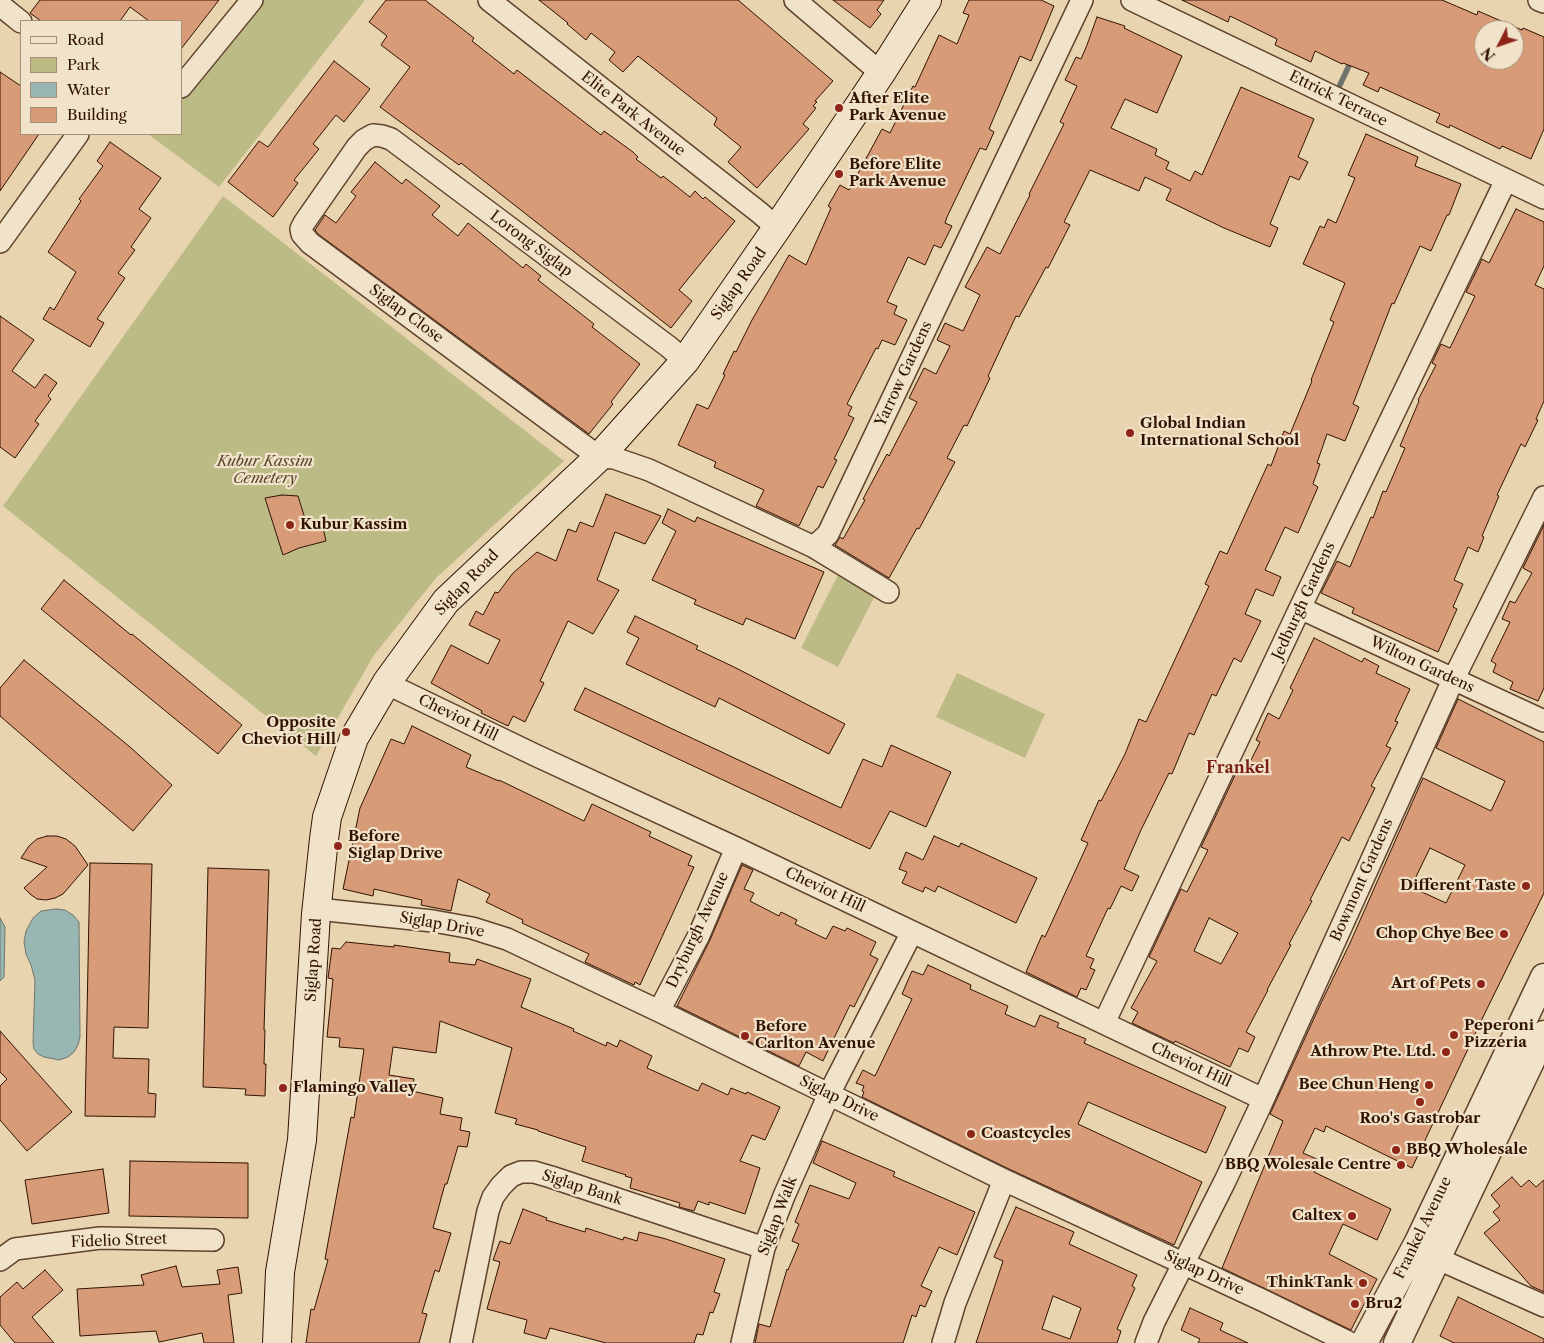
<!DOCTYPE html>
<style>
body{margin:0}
#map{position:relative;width:1544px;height:1343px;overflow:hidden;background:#e8d4ae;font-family:"Libre Caslon Text",serif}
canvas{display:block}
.legend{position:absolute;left:20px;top:20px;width:162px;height:115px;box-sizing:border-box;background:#f0e3ca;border:1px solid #a48f7a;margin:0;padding:6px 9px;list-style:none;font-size:15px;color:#321202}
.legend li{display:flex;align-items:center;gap:10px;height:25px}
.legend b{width:25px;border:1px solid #a48f7a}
.north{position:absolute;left:1474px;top:20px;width:50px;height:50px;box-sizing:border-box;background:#f0e3ca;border:1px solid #a48f7a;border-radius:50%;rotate:229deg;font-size:14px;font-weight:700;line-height:20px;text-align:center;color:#321202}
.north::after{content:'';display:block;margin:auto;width:18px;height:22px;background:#8f2418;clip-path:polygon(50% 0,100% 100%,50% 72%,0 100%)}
</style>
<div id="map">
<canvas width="1544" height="1343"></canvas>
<ul class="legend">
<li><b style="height:6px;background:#f0e3ca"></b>Road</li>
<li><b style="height:14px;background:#bcbb86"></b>Park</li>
<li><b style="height:14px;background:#99b7b2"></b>Water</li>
<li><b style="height:14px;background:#d89b77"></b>Building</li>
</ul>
<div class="north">N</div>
</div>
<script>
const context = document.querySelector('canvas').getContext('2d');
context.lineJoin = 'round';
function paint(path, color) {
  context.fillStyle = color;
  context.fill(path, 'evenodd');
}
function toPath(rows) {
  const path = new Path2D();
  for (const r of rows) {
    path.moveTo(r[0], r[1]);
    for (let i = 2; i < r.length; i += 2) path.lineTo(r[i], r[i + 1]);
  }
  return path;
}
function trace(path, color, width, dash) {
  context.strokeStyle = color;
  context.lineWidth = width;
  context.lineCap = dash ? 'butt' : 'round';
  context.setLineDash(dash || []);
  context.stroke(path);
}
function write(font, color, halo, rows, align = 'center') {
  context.font = font + ' "Libre Caslon Text",serif';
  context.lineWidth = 4.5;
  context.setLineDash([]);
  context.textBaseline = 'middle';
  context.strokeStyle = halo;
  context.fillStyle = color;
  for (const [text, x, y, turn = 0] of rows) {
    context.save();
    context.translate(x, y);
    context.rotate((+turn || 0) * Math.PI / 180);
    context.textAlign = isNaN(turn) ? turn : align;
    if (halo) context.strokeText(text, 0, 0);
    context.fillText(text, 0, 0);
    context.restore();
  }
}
paint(toPath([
 [256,0,365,0,219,187,148,134,181,134,181,92],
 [223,196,564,461,436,578,374,655,316,756,3,506],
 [838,575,876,594,838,667,801,648],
 [957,673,1045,714,1025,758,936,717]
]), '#bcbb86');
const water = toPath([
 [56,909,65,910,73,915,79,922,80,1037,78,1045,74,1052,68,1057,59,1060,44,1057,38,1054,34,1049,33,1043,35,980,31,965,26,954,24,942,26,931,33,918,41,911,56,909],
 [0,918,5,927,4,977,0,981,0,918]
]);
paint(water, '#99b7b2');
trace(water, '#70756c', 1);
trace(toPath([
 [1339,87,1352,59]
]), '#70756c', 5.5);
const building = toPath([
 [40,0,219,0,181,49,181,21,149,21,130,7,120,21,41,21,30,13,40,0],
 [386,0,425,0,474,38,472,41,514,74,517,70,601,135,604,131,633,152,638,157,636,159,661,178,663,176,690,197,695,191,703,199,705,197,735,221,679,290,692,301,671,328,461,163,459,165,380,107,410,67,381,45,387,36,369,22,386,0],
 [539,0,738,0,833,81,815,101,817,102,813,106,816,108,803,124,809,129,757,188,728,162,741,147,714,125,717,118,638,56,623,72,609,60,615,52,591,33,586,40,567,24,568,23,539,0],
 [833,0,884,0,877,10,881,14,870,28,833,0],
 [969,0,1041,0,1054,6,1031,61,1020,56,989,129,994,132,986,150,980,148,947,217,945,223,952,226,941,248,934,245,925,265,908,257,887,302,897,306,894,314,907,320,895,345,882,340,878,349,876,348,847,404,852,407,848,415,854,418,834,459,837,460,823,488,818,486,799,526,756,506,764,490,714,467,716,462,678,445,697,404,708,409,725,375,723,374,734,351,736,352,752,320,789,255,806,265,831,208,828,206,840,185,849,190,882,129,890,133,913,86,915,87,939,35,957,44,969,15,963,13,969,0],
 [1182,0,1442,0,1477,15,1478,11,1522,30,1523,28,1544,37,1544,129,1531,159,1502,146,1500,149,1450,125,1449,128,1436,122,1440,114,1380,87,1378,92,1363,85,1369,73,1343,63,1342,64,1315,51,1311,62,1275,45,1277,39,1230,16,1228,22,1182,0],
 [1484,30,1514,30,1514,60,1484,60,1484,30],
 [1097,17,1125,26,1124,28,1182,56,1157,113,1125,99,1111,128,1157,149,1155,155,1169,162,1166,169,1190,181,1195,171,1202,175,1241,87,1314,119,1298,157,1308,162,1299,180,1290,176,1270,224,1278,228,1270,247,1224,228,1166,200,1171,189,1145,177,1139,191,1090,170,1064,222,1070,225,1048,268,1046,267,1019,317,1016,316,988,376,990,378,967,426,964,425,947,458,955,462,919,529,917,528,889,578,835,545,840,537,843,539,865,500,863,499,887,454,889,456,917,402,909,398,924,368,936,374,950,346,937,340,945,323,963,331,980,295,965,287,987,247,1000,254,1030,195,1029,194,1064,124,1060,122,1077,86,1065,80,1076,57,1081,59,1087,45,1097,17],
 [334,61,370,89,344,122,336,115,313,144,319,149,294,180,298,183,273,217,228,182,259,141,268,147,334,61],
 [0,72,21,86,21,134,39,134,0,191,0,72],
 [1366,134,1418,157,1415,166,1461,184,1449,215,1447,215,1431,251,1420,246,1394,304,1392,303,1353,404,1359,407,1345,441,1327,434,1317,463,1320,464,1313,484,1318,487,1298,533,1285,527,1265,570,1281,577,1273,596,1256,589,1245,614,1261,621,1241,662,1234,658,1216,696,1212,694,1194,735,1189,733,1172,774,1169,773,1141,830,1124,869,1139,876,1132,891,1121,886,1110,909,1108,908,1086,956,1094,959,1090,968,1095,970,1086,990,1081,988,1077,997,1026,972,1042,935,1045,937,1088,843,1081,840,1099,800,1101,801,1125,754,1139,719,1146,722,1209,586,1205,584,1220,551,1227,554,1268,464,1271,466,1284,431,1290,434,1312,381,1311,380,1334,322,1330,320,1345,283,1303,264,1320,226,1324,228,1328,219,1336,223,1355,178,1348,175,1366,134],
 [110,142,161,178,139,209,151,218,131,247,135,250,118,273,125,278,97,319,104,323,90,347,43,319,50,307,54,310,76,272,48,252,81,201,79,199,103,166,97,161,110,142],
 [375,162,402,184,406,179,440,206,432,215,458,236,468,223,523,268,526,264,541,276,538,280,594,324,592,327,640,364,611,402,613,404,589,434,318,234,315,230,325,215,336,223,356,196,351,192,375,162],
 [1516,209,1544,222,1544,266,1535,285,1544,289,1544,401,1536,419,1538,420,1525,447,1521,444,1497,495,1499,496,1482,536,1484,537,1478,552,1468,547,1454,580,1463,584,1453,607,1457,609,1438,652,1352,613,1354,608,1321,593,1337,561,1350,567,1371,517,1373,518,1383,491,1386,492,1405,448,1400,446,1419,401,1418,400,1436,365,1432,363,1441,344,1450,348,1475,296,1466,292,1477,270,1482,259,1489,263,1516,209],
 [0,316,34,340,12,371,35,388,45,374,57,383,48,396,51,399,35,421,39,424,15,458,0,447,0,316],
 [606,494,661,516,645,544,615,532,597,580,619,590,593,634,568,621,540,681,544,683,525,722,513,716,508,726,481,713,482,711,431,683,451,645,488,664,500,640,469,625,476,611,483,615,495,592,498,593,513,573,537,552,556,561,568,529,576,532,580,522,593,527,606,494],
 [282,495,298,496,307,525,322,524,326,541,299,548,283,555,265,498,282,495],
 [668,509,695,522,697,517,824,572,795,639,746,618,743,625,694,604,696,600,652,580,676,531,662,523,668,509],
 [1544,525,1544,688,1538,701,1510,689,1513,682,1493,672,1496,664,1491,661,1510,622,1502,619,1510,601,1515,603,1532,573,1523,568,1544,525],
 [64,580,131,635,132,634,242,725,218,754,41,609,64,580],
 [635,616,698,646,696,649,734,667,845,724,829,754,719,698,715,707,626,664,639,638,627,632,635,616],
 [1314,638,1362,662,1364,658,1379,666,1376,673,1410,689,1395,721,1398,722,1386,746,1391,748,1371,786,1375,788,1349,841,1342,837,1310,900,1312,901,1289,944,1291,945,1267,990,1268,990,1246,1032,1255,1037,1248,1052,1239,1048,1230,1067,1175,1041,1174,1043,1132,1023,1138,1012,1131,1008,1157,961,1149,957,1181,889,1187,892,1208,850,1201,847,1238,769,1245,772,1260,742,1256,740,1268,713,1279,719,1293,690,1290,688,1314,638],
 [1209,918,1238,933,1221,964,1194,951,1209,918],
 [24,660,130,747,172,785,133,831,0,716,0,688,24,660],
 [585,688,841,808,863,759,882,767,891,745,951,772,926,827,890,811,870,849,574,710,585,688],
 [1458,699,1544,742,1544,893,1483,1017,1412,1168,1326,1126,1324,1132,1315,1128,1303,1153,1319,1160,1314,1172,1391,1209,1377,1240,1343,1224,1329,1254,1377,1279,1351,1330,1222,1268,1283,1121,1270,1114,1322,1001,1350,943,1423,778,1491,811,1505,781,1436,748,1458,699],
 [1430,848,1465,865,1446,903,1411,887,1430,848],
 [412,726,471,755,466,767,499,781,499,780,584,821,592,804,651,832,649,836,692,856,688,865,694,867,640,985,635,982,634,985,585,962,589,954,522,923,523,920,486,902,490,894,458,879,451,911,421,905,422,900,374,889,373,896,343,889,360,808,391,739,404,744,412,726],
 [47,836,57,836,66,839,75,846,88,865,63,894,55,898,46,900,37,899,30,894,24,888,47,867,21,858,29,846,37,839,47,836],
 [934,836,959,847,961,843,1037,878,1016,923,938,886,935,892,925,887,923,892,902,883,907,872,899,869,906,852,923,860,934,836],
 [90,863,152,864,148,1028,114,1027,113,1058,149,1059,148,1093,156,1094,155,1117,85,1116,90,863],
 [742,865,753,870,744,889,754,893,750,901,779,916,781,912,797,920,795,924,826,939,833,926,845,931,847,928,876,942,870,955,878,959,854,1007,850,1005,823,1061,806,1052,799,1066,677,1006,710,940,742,865],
 [208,868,269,870,264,1030,265,1030,264,1064,266,1064,265,1096,245,1095,246,1089,203,1087,208,868],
 [346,942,394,947,394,945,450,953,449,962,475,965,477,959,531,979,521,1007,574,1029,573,1031,606,1046,607,1042,617,1047,620,1040,652,1056,647,1068,698,1091,702,1083,728,1095,731,1088,746,1094,747,1092,780,1107,765,1140,752,1135,740,1161,760,1168,745,1214,709,1202,709,1205,698,1201,694,1211,679,1207,680,1203,630,1188,632,1178,625,1176,626,1175,582,1161,586,1147,538,1131,538,1130,515,1124,517,1119,495,1113,512,1048,440,1021,436,1053,393,1047,389,1075,414,1079,412,1091,443,1098,440,1114,462,1118,460,1130,470,1132,467,1147,458,1146,447,1184,445,1184,433,1228,451,1233,439,1272,435,1270,422,1313,427,1314,419,1343,306,1343,311,1309,314,1310,328,1260,325,1259,351,1117,354,1118,364,1049,339,1047,340,1038,327,1037,333,979,328,978,332,948,340,949,346,942],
 [928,965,971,985,970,989,1008,1006,1005,1014,1035,1027,1040,1015,1059,1023,1057,1027,1086,1039,1084,1043,1226,1107,1206,1153,1088,1102,1078,1124,1202,1182,1174,1245,1009,1169,862,1097,864,1092,862,1091,864,1086,856,1083,863,1070,875,1076,912,999,902,994,912,971,923,975,928,965],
 [0,1031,72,1112,27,1151,0,1120,0,1086,7,1079,0,1072,0,1031],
 [822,1141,895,1172,893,1176,975,1212,957,1255,939,1247,921,1286,932,1291,925,1307,920,1305,916,1317,912,1315,903,1343,755,1343,759,1324,770,1327,787,1269,788,1270,799,1244,792,1241,799,1224,795,1222,810,1185,849,1199,856,1183,813,1163,822,1141],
 [130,1161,248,1163,248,1218,129,1216,130,1161],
 [103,1169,109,1213,32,1224,25,1180,103,1169],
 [1512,1177,1521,1187,1529,1180,1536,1187,1544,1180,1544,1292,1531,1286,1484,1233,1500,1220,1493,1212,1500,1206,1491,1195,1512,1177],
 [1016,1207,1074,1232,1069,1244,1137,1275,1132,1286,1135,1288,1117,1329,1121,1331,1117,1343,976,1343,1003,1261,994,1257,1016,1207],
 [1053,1296,1081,1308,1070,1339,1042,1329,1053,1296],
 [523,1209,547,1218,546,1220,585,1232,586,1228,623,1240,624,1237,637,1241,639,1232,666,1239,725,1259,714,1292,720,1294,713,1313,710,1312,703,1335,697,1334,694,1343,606,1343,550,1328,546,1339,524,1333,527,1320,487,1309,500,1262,493,1260,500,1241,510,1244,523,1209],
 [176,1266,182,1287,220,1284,217,1270,238,1267,242,1293,228,1295,234,1343,204,1343,202,1333,159,1342,156,1331,80,1336,77,1289,144,1285,141,1275,176,1266],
 [45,1270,63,1290,32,1317,54,1343,15,1343,0,1325,0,1297,17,1282,23,1289,45,1270],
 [1458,1297,1544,1339,1544,1343,1454,1343,1440,1336,1458,1297],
 [1190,1308,1223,1323,1220,1330,1248,1343,1198,1343,1200,1339,1181,1330,1190,1308]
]);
paint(building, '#d89b77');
trace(building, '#321202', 1);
const minor = toPath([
 [489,0,760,213,777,228],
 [795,0,881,73],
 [1132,0,1544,198],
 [1539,0,1544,2],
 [0,5,21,22],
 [181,87,252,0],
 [0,242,78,134],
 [685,361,669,347,391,139,382,136,373,135,364,140,357,147,304,223,301,229,302,234,310,243,599,457,614,458,649,470,814,547,888,592],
 [814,547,828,534,1082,0],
 [1300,608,1544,721],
 [387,682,396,688,535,755,736,848,1263,1099],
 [316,914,317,909,433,921,472,928,507,939,659,1011,1004,1180,1264,1301,1350,1343],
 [659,1011,699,935,736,848],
 [1104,1023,1300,608,1506,180],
 [1436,1258,1544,1306],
 [0,1260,15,1249,100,1238,213,1240],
 [461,1343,488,1211,493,1197,501,1186,511,1176,521,1172,534,1172,551,1177,764,1248],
 [742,1343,764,1248,784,1196,829,1094,912,932],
 [943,1343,955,1303,1004,1180],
 [1146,1343,1154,1322,1225,1181,1258,1111,1453,680,1544,497]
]);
const tertiary = toPath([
 [1364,1343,1418,1242,1544,977],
 [1397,1343,1544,1034]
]);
const secondary = toPath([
 [277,1343,280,1272,302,1140,316,914,324,839,327,817,354,738,387,682,446,601,599,457,685,361,777,228,881,73,927,0]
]);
trace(minor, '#60422d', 24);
trace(tertiary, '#60422d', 29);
trace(secondary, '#321202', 30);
trace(minor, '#f0e3ca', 21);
trace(tertiary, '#f0e3ca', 26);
trace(secondary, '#f0e3ca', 28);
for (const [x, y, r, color] of [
 [839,108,5,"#8f2418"],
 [839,174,5,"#8f2418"],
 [1130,433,5,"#8f2418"],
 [290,525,5,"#8f2418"],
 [346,732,5,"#8f2418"],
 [338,846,5,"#8f2418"],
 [1526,886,5,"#8f2418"],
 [1504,934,5,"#8f2418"],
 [1481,984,5,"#8f2418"],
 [1454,1035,5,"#8f2418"],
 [745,1036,5,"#8f2418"],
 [1446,1052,5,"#8f2418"],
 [1429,1085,5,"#8f2418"],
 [283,1088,5,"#8f2418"],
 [1420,1102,5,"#8f2418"],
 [971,1134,5,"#8f2418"],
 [1396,1150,5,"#8f2418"],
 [1401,1165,5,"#8f2418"],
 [1352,1216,5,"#8f2418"],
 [1363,1283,5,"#8f2418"],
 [1355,1304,5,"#8f2418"]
]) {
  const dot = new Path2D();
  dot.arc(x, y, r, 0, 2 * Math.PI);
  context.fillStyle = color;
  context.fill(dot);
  trace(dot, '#f0e3ca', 2);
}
write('bold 15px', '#321202', '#f0e3ca', [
 ["After Elite",849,99],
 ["Park Avenue",849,116],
 ["Before Elite",849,165],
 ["Park Avenue",849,182],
 ["Global Indian",1140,424],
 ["International School",1140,441],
 ["Kubur Kassim",300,525],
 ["Opposite",336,723,"right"],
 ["Cheviot Hill",336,740,"right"],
 ["Before",348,837],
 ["Siglap Drive",348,854],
 ["Different Taste",1516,886,"right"],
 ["Chop Chye Bee",1494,934,"right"],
 ["Art of Pets",1471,984,"right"],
 ["Peperoni",1464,1026],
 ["Pizzeria",1464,1043],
 ["Before",755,1027],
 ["Carlton Avenue",755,1044],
 ["Athrow Pte. Ltd.",1436,1052,"right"],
 ["Bee Chun Heng",1419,1085,"right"],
 ["Flamingo Valley",293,1088],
 ["Roo's Gastrobar",1420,1119,"center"],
 ["Coastcycles",981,1134],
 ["BBQ Wholesale",1406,1150],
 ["BBQ Wolesale Centre",1391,1165,"right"],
 ["Caltex",1342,1216,"right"],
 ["ThinkTank",1353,1283,"right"],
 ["Bru2",1365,1304]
], 'left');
write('15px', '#321202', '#f0e3ca', [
 ["Ettrick Terrace",1338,99,26],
 ["Elite Park Avenue",633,114,38],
 ["Lorong Siglap",531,244,37],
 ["Siglap Road",739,284,-55],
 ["Siglap Close",406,314,36],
 ["Yarrow Gardens",904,374,-65],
 ["Siglap Road",467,583,-46],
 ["Jedburgh Gardens",1304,601,-65],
 ["Wilton Gardens",1422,665,25],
 ["Cheviot Hill",458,718,26],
 ["Bowmont Gardens",1362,880,-66],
 ["Cheviot Hill",825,890,25],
 ["Siglap Drive",442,925,10],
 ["Dryburgh Avenue",698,930,-65],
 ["Siglap Road",314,960,-86],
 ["Cheviot Hill",1191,1065,25],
 ["Siglap Drive",839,1099,26],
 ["Siglap Bank",582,1188,18],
 ["Siglap Walk",778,1216,-69],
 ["Frankel Avenue",1423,1228,-64],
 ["Fidelio Street",119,1241,-2],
 ["Siglap Drive",1204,1273,25]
]);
write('italic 15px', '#5b452a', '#f0e3ca', [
 ["Kubur Kassim",265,462],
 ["Cemetery",265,479]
]);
write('bold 16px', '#7a1f14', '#f0e3ca', [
 ["Frankel",1238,768]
]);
</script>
